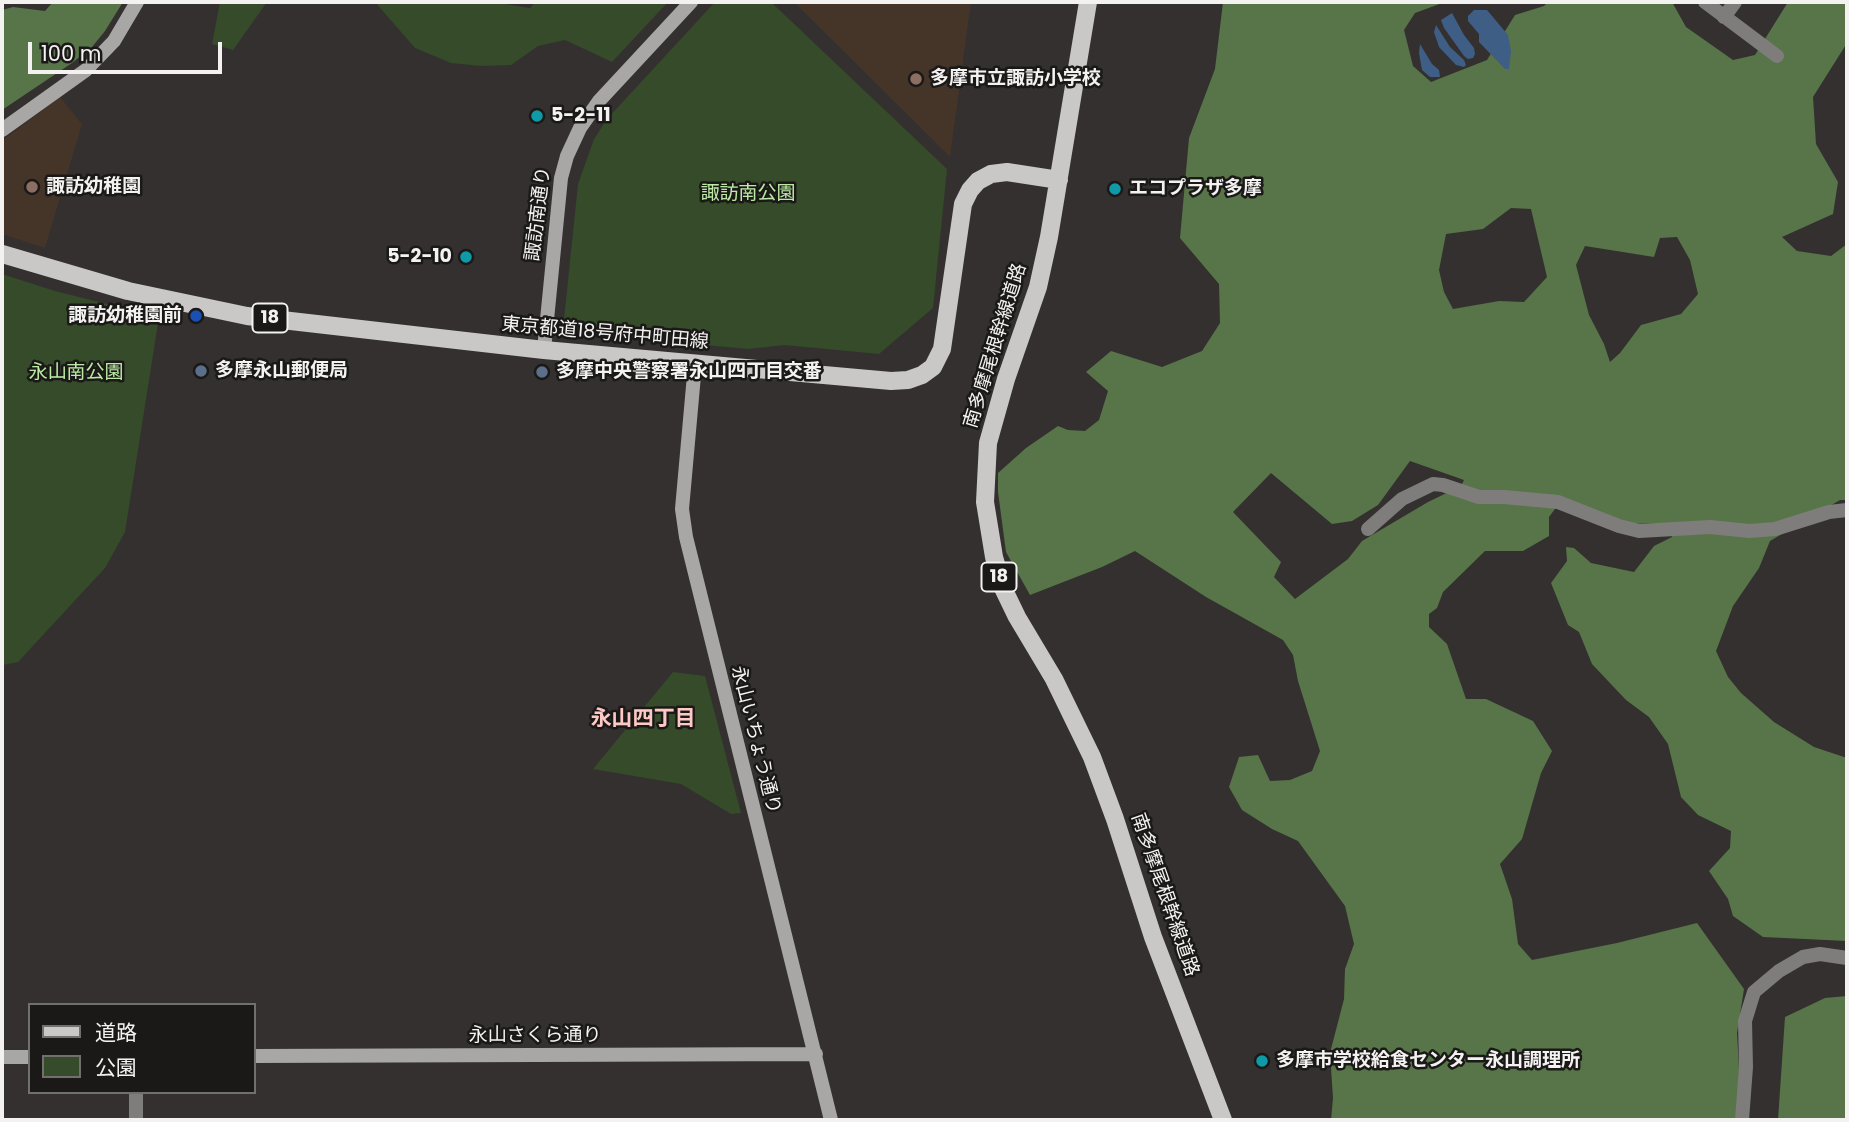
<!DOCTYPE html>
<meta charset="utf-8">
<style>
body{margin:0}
#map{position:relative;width:1849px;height:1122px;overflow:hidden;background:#33302f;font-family:Poppins,"Noto Sans JP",sans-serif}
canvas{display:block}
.frame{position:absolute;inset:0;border:4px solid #f4f2f1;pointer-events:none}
.legend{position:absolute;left:28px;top:1003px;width:228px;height:91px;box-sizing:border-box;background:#1a1918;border:2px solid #71706f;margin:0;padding:9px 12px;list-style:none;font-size:21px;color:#f4f2f1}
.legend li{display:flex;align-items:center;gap:14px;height:35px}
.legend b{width:35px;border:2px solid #71706f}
.scale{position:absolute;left:28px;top:42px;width:194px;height:32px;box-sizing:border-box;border:4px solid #f4f2f1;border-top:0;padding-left:9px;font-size:21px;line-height:24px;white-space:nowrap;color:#f4f2f1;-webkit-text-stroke:5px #1a1918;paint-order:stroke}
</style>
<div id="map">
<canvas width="1849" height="1122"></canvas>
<div class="frame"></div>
<ul class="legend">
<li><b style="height:9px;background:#cac8c6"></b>道路</li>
<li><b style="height:19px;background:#354b2a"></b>公園</li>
</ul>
<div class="scale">100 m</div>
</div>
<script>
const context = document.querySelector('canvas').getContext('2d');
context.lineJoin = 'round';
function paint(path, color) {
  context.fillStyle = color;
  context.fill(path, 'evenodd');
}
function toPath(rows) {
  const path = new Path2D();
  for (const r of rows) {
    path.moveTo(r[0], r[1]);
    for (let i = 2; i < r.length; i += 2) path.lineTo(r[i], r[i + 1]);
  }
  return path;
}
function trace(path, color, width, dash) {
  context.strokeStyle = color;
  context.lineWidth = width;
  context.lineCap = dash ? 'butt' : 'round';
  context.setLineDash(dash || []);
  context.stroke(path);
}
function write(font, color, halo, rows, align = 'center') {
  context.font = font + ' Poppins,"Noto Sans JP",sans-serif';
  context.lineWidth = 5;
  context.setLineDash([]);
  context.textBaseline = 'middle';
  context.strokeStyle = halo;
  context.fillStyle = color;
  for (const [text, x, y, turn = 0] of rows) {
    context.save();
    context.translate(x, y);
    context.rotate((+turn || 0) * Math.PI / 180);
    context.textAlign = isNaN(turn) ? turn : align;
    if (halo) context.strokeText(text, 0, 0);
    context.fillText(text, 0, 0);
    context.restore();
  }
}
paint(toPath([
 [794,2,971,2,950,157],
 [60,97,82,124,45,248,2,234,2,141]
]), '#453529');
paint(toPath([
 [220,2,267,2,233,50,212,44],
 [375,2,493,2,530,8,535,2,668,2,612,62,565,40,538,46,511,65,481,66,451,63,415,48],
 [715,2,771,2,947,169,933,308,879,354,785,345,748,349,575,333,564,319,578,184,594,139,607,119],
 [2,274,55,291,159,317,125,532,105,568,18,662,3,665],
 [673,672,705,676,741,813,731,814,681,784,593,769]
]), '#354b2a');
paint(toPath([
 [53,2,123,2,105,31,92,47,72,63,2,110,2,10,13,7,45,11],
 [1223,2,1445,2,1415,13,1404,30,1413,66,1431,82,1487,60,1515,15,1544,6,1548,2,1672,2,1686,27,1733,60,1755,55,1788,2,1847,2,1847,43,1813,97,1816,144,1838,182,1833,214,1782,237,1797,251,1831,256,1847,244,1847,500,1840,500,1770,541,1759,568,1733,606,1716,651,1728,677,1741,693,1774,722,1814,747,1847,758,1847,941,1763,937,1733,916,1728,899,1709,871,1730,848,1731,831,1698,815,1681,797,1668,744,1649,717,1626,700,1592,664,1579,632,1568,625,1551,583,1567,561,1566,547,1574,548,1591,563,1634,572,1654,546,1672,537,1670,523,1623,524,1563,498,1549,517,1549,536,1523,551,1485,551,1443,592,1437,608,1429,614,1429,627,1447,644,1466,699,1486,699,1533,721,1552,751,1541,773,1522,839,1500,864,1512,899,1518,944,1532,960,1617,943,1697,923,1744,989,1737,1033,1742,1120,1331,1120,1333,1098,1330,1053,1344,999,1345,969,1354,944,1345,906,1298,841,1272,829,1242,810,1229,787,1239,757,1258,755,1270,781,1290,780,1312,771,1320,751,1298,681,1293,655,1283,640,1206,597,1135,551,1102,567,1030,595,1006,552,998,492,998,473,1026,448,1058,426,1068,430,1085,431,1099,420,1108,391,1086,372,1111,351,1162,367,1202,351,1220,323,1219,284,1180,238,1189,138,1215,69],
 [1511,208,1531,209,1547,277,1524,302,1499,301,1453,309,1444,292,1439,270,1446,234,1483,229],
 [1677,237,1690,260,1698,294,1681,314,1641,325,1620,353,1610,362,1604,344,1589,315,1576,265,1585,246,1654,257,1660,238],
 [1410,461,1464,480,1461,486,1428,502,1362,541,1348,559,1295,599,1274,577,1281,562,1233,512,1271,473,1332,524,1352,521,1378,505],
 [1847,996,1847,1120,1778,1120,1785,1017,1825,998]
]), '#577548');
paint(toPath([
 [1474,10,1487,10,1508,35,1511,51,1509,69,1505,69,1479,42,1479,34,1468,21,1468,16],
 [1452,13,1464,35,1474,48,1475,54,1473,58,1468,59,1464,56,1444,28,1441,20],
 [1436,25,1450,47,1464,60,1466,65,1464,67,1456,65,1439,47,1434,32],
 [1420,44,1432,64,1439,70,1440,77,1430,77,1422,70,1419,53]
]), '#3e5e86');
trace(toPath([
 [1705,2,1777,56],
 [1724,17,1735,2],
 [1368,529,1402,499,1433,484,1443,485,1479,497,1504,497,1558,502,1619,526,1639,531,1710,527,1749,531,1775,529,1829,512,1847,510],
 [136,1092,136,1120],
 [1742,1120,1746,1067,1745,1021,1754,992,1779,971,1803,957,1820,954,1847,958]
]), '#7e7d7b', 14);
trace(toPath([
 [2,130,86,70,114,41,137,2],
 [544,350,561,178,567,156,580,128,599,101,691,2],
 [695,364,682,509,686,537,831,1120],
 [254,1056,816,1054],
 [2,1057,30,1057]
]), '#a9a7a5', 14);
trace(toPath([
 [1088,2,1049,237,1038,287,1006,379,988,443,985,502,994,557,1003,588,1017,617,1054,679,1092,757,1115,819,1153,937,1223,1120],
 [2,254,128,291,247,316,544,350,891,381,908,380,922,375,933,367,942,349,963,204,970,190,978,181,991,174,1007,172,1059,180]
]), '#cac8c6', 18);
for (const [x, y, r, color] of [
 [916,79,7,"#8d6e63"],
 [537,116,7,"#0f9aa8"],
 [32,187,7,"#8d6e63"],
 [1115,189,7,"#0f9aa8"],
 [466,257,7,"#0f9aa8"],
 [196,316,7,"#1a4fb4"],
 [201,371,7,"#5c6f8a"],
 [542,372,7,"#5c6f8a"],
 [1262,1061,7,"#0f9aa8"]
]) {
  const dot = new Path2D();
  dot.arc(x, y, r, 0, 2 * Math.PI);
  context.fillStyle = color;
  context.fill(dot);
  trace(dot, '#1a1918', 2.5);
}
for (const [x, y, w] of [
 [270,318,35],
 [999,577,35]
]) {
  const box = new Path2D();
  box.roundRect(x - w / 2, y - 14.5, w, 29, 5);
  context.fillStyle = '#1a1918';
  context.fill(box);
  trace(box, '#f4f2f1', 2);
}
write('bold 18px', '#f4f2f1', null, [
 ["18",270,318],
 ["18",999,577]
]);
write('bold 19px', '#f4f2f1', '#1a1918', [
 ["多摩市立諏訪小学校",930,79],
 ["5-2-11",551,116],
 ["諏訪幼稚園",46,187],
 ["エコプラザ多摩",1129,189],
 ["5-2-10",452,257,"right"],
 ["諏訪幼稚園前",182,316,"right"],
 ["多摩永山郵便局",215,371],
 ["多摩中央警察署永山四丁目交番",556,372],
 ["多摩市学校給食センター永山調理所",1276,1061]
], 'left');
write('19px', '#bceaa4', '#1a1918', [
 ["諏訪南公園",748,194],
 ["永山南公園",76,373]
]);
write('19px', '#f4f2f1', '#1a1918', [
 ["諏訪南通り",539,214,-83],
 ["東京都道18号府中町田線",605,334,5],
 ["南多摩尾根幹線道路",996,346,-73],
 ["永山いちょう通り",755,740,76],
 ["南多摩尾根幹線道路",1164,895,71],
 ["永山さくら通り",535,1036]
]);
write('bold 21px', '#fdc9c5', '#1a1918', [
 ["永山四丁目",643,720]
]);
</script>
